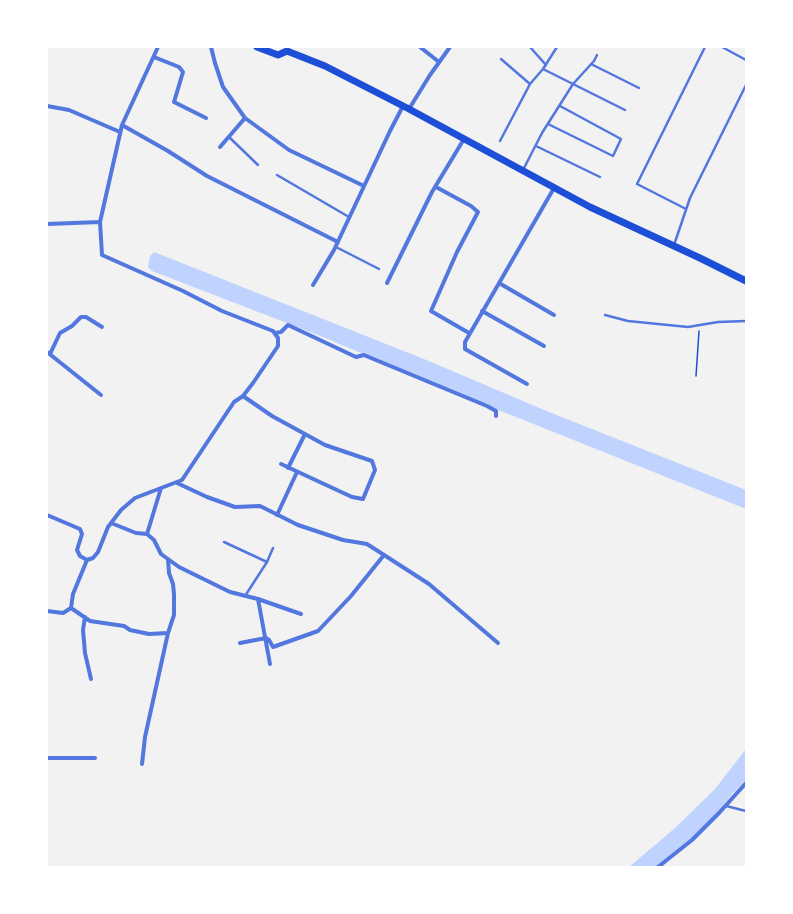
<!DOCTYPE html>
<style>
body{margin:0}
#map{position:relative;width:793px;height:914px;overflow:hidden;background:#f2f2f2;font-family:Helvetica,sans-serif}
canvas{display:block}
.frame{position:absolute;inset:0;border:48px solid #fff;pointer-events:none}
</style>
<div id="map">
<canvas width="793" height="914"></canvas>
<div class="frame"></div>
</div>
<script>
const context = document.querySelector('canvas').getContext('2d');
context.lineJoin = 'round';
function paint(path, color) {
  context.fillStyle = color;
  context.fill(path, 'evenodd');
}
function toPath(rows) {
  const path = new Path2D();
  for (const r of rows) {
    path.moveTo(r[0], r[1]);
    for (let i = 2; i < r.length; i += 2) path.lineTo(r[i], r[i + 1]);
  }
  return path;
}
function trace(path, color, width, dash) {
  context.strokeStyle = color;
  context.lineWidth = width;
  context.lineCap = dash ? 'butt' : 'round';
  context.setLineDash(dash || []);
  context.stroke(path);
}
paint(toPath([
 [154,252,424,359,549,412,746,490,746,509,466,397,318,335,152,271,148,267,150,256],
 [746,749,746,780,732,794,713,818,662,867,629,867,675,828,715,789]
]), '#bfd3fe');
trace(toPath([
 [696,376,699,331]
]), '#1d4ed8', 1.5);
trace(toPath([
 [530,47,546,65],
 [722,47,746,60],
 [501,59,530,84],
 [591,64,639,88],
 [543,69,557,47],
 [548,124,613,156,621,139,560,106],
 [229,137,258,165],
 [500,141,530,84,543,69,625,110],
 [536,146,600,177],
 [523,170,542,133,573,84,594,61,597,55],
 [277,175,349,217],
 [686,209,637,184,705,47],
 [674,245,690,198,746,85],
 [336,247,379,269],
 [605,315,628,321,688,327,718,322,746,321],
 [224,542,267,562],
 [245,596,267,562,273,548],
 [726,806,746,811]
]), '#5277de', 2.5);
trace(toPath([
 [211,47,215,63,223,87,245,118,220,147],
 [420,47,439,62],
 [154,57,179,67,183,72,174,102,206,118],
 [47,106,69,110,120,132],
 [409,109,430,75,450,47],
 [245,118,289,150,364,186],
 [122,125,168,151,207,176,338,242],
 [436,187,471,206,478,212,457,252,431,311,469,333],
 [47,224,100,222],
 [387,283,432,192,464,139],
 [499,283,554,315],
 [313,285,334,250,390,131,403,106],
 [482,311,544,346],
 [275,333,281,332,288,325,356,357,364,355,371,358,487,406,496,411,496,416],
 [47,352,101,395],
 [50,354,60,333,72,326,81,317,86,317,102,327],
 [527,384,465,349,465,342,554,188],
 [243,396,272,416,325,445,372,461,375,470,363,499,352,497,281,464],
 [288,468,305,434],
 [177,483,207,497,235,507,260,506,298,525,343,540,367,544,429,584,498,643],
 [47,515,80,529,82,534,77,550,80,556,87,560,93,558,98,552,108,527,121,510,135,498,182,480,234,402,243,396,253,383,278,346,278,338,273,331,222,311,183,291,102,255,100,222,122,125,158,47],
 [277,515,297,472],
 [111,523,136,533,147,534,161,488],
 [147,534,154,540,161,554,179,567,230,592,258,599,270,664],
 [168,559,169,573,173,584,174,594,174,615,168,633],
 [258,599,301,614],
 [71,608,90,621,124,626,130,630,149,634,168,633,145,737,142,764],
 [47,611,63,613,71,608,73,594,87,560],
 [85,617,83,630,85,653,91,679],
 [240,643,266,638,269,640,273,647,318,631,351,596,384,555],
 [47,758,95,758],
 [658,867,692,840,719,813,746,783]
]), '#5277de', 4);
trace(toPath([
 [257,47,278,55,287,51,325,66,409,109,590,207,702,259,746,281]
]), '#1d4ed8', 7);
</script>
